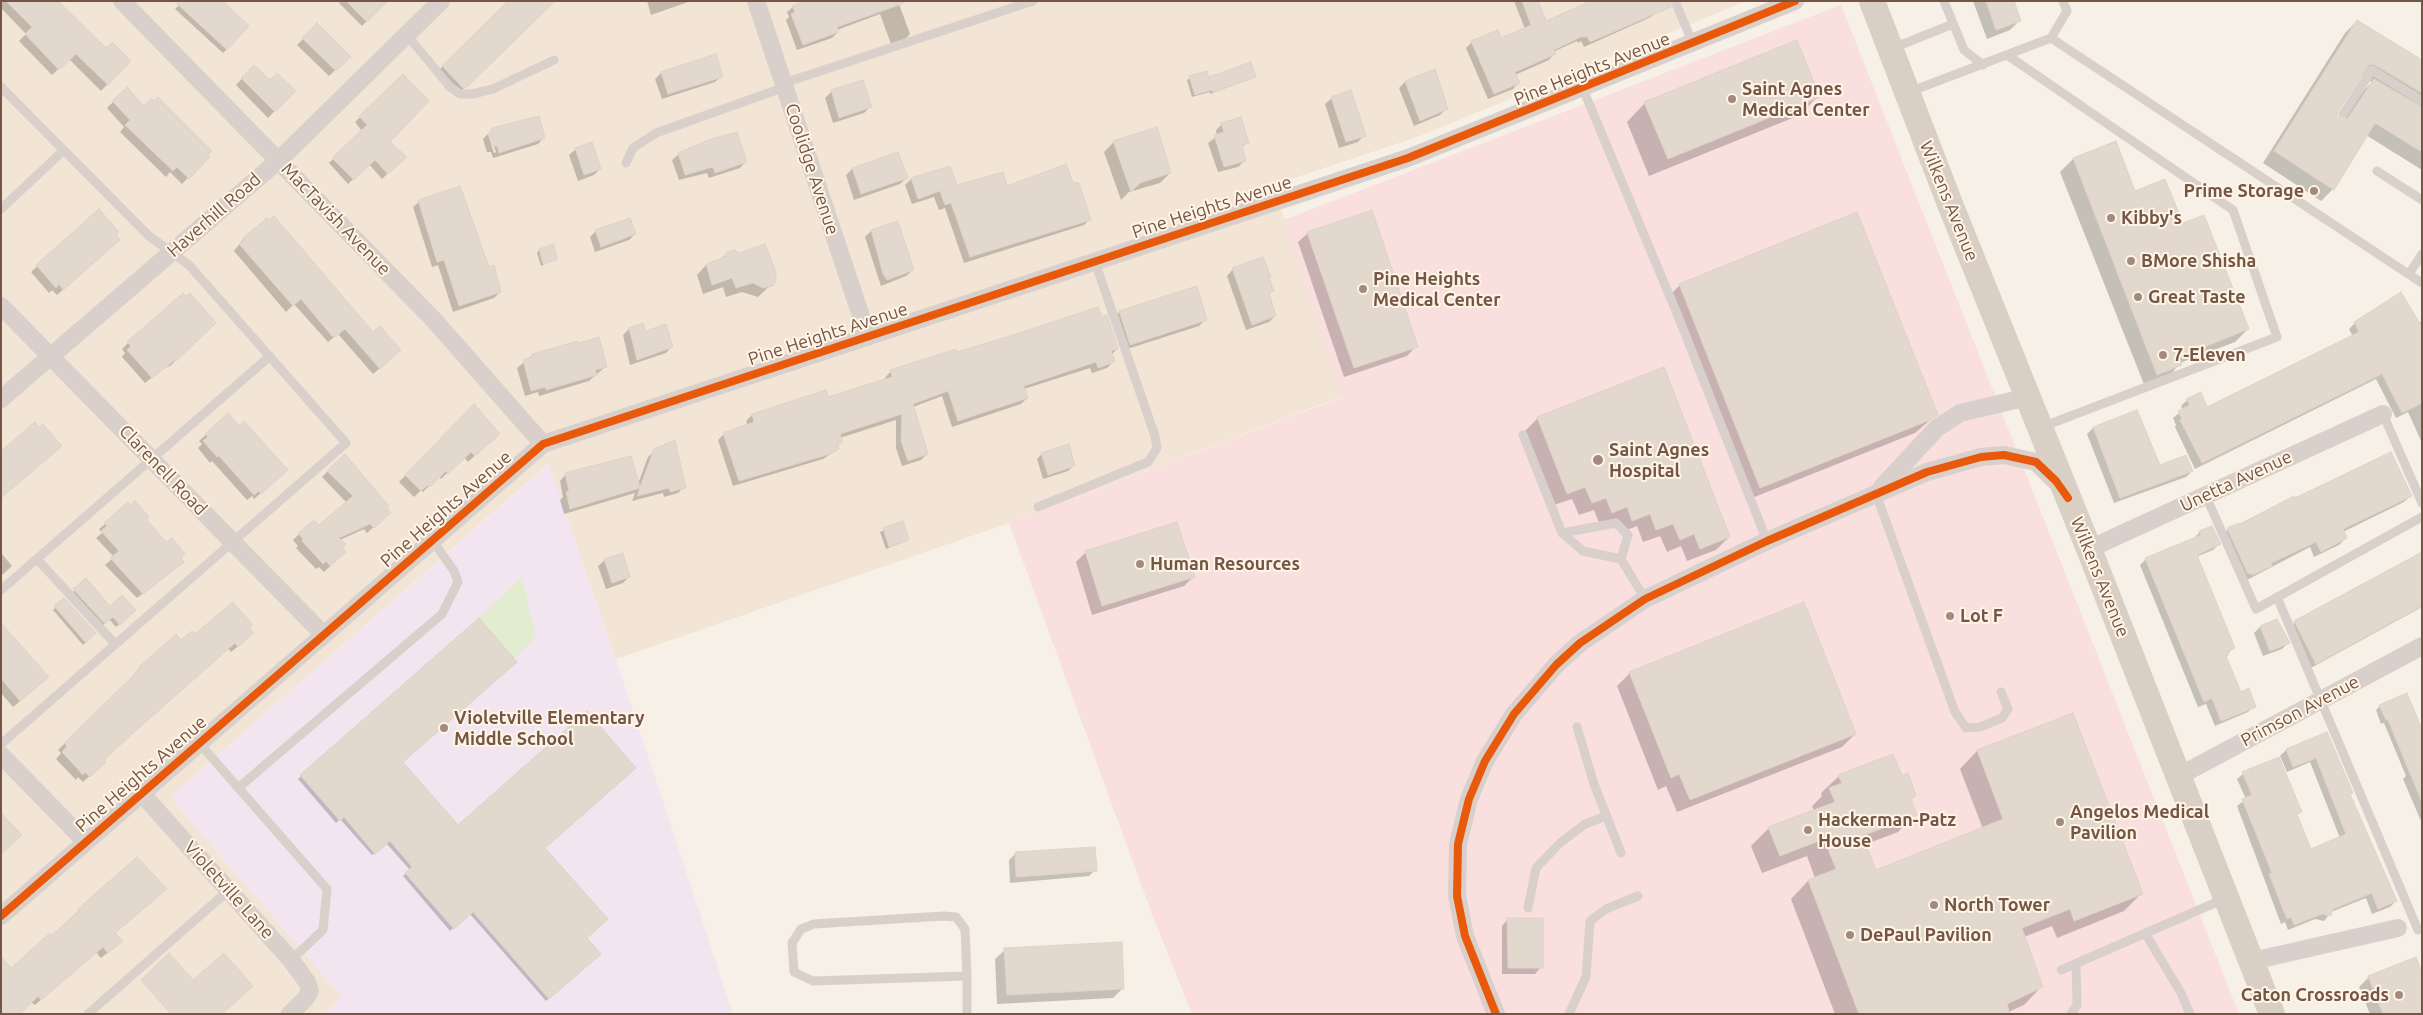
<!DOCTYPE html>
<style>
body{margin:0}
#map{position:relative;width:2423px;height:1015px;overflow:hidden;background:#f6f0e6;font-family:Ubuntu,sans-serif}
canvas{display:block}
.frame{position:absolute;inset:0;border:2px solid #745546;pointer-events:none}
</style>
<div id="map">
<canvas width="2423" height="1015"></canvas>
<div class="frame"></div>
</div>
<script>
const context = document.querySelector('canvas').getContext('2d');
context.lineJoin = 'round';
function paint(path, color) {
  context.fillStyle = color;
  context.fill(path, 'evenodd');
}
function toPath(rows) {
  const path = new Path2D();
  for (const r of rows) {
    path.moveTo(r[0], r[1]);
    for (let i = 2; i < r.length; i += 2) path.lineTo(r[i], r[i + 1]);
  }
  return path;
}
function trace(path, color, width, dash) {
  context.strokeStyle = color;
  context.lineWidth = width;
  context.lineCap = dash ? 'butt' : 'round';
  context.setLineDash(dash || []);
  context.stroke(path);
}
function write(font, color, halo, rows, align = 'center') {
  context.font = font + ' Ubuntu,sans-serif';
  context.lineWidth = 4;
  context.setLineDash([]);
  context.textBaseline = 'middle';
  context.strokeStyle = halo;
  context.fillStyle = color;
  for (const [text, x, y, turn = 0] of rows) {
    context.save();
    context.translate(x, y);
    context.rotate((+turn || 0) * Math.PI / 180);
    context.textAlign = isNaN(turn) ? turn : align;
    if (halo) context.strokeText(text, 0, 0);
    context.fillText(text, 0, 0);
    context.restore();
  }
}
paint(toPath([
 [1,1,1746,1,1420,136,1273,185,1343,396,1009,523,616,659,548,464,170,797,342,997,324,1014,1,1014]
]), '#f2e5d5');
paint(toPath([
 [549,464,616,659,733,1014,324,1014,342,997,170,797]
]), '#f2e5f0');
paint(toPath([
 [1841,5,2239,1014,1192,1014,1152,914,1009,523,1343,397,1284,220]
]), '#f9dfde');
paint(toPath([
 [522,577,536,636,514,659,479,618]
]), '#e2edcf');
paint(toPath([
 [1,1,57,1,106,49,129,61,101,91,69,59,52,75,19,41,26,34,1,8],
 [341,1,387,1,362,26,339,3],
 [509,1,553,1,459,93,436,73],
 [647,1,691,1,651,15],
 [808,1,907,1,899,4,910,34,904,40,891,44,880,14,837,30,838,32,832,38,797,50,786,20,789,17,787,12,793,7],
 [1514,1,1537,1,1546,22,1657,12,1651,17,1584,47,1581,41,1578,43,1577,41,1553,52,1554,54,1549,60,1515,75,1518,83,1513,89,1488,99,1466,48,1472,42,1500,40,1525,29],
 [1973,1,2013,1,2020,20,2010,30,1987,39],
 [181,3,227,49,223,53,175,9],
 [2357,21,2422,62,2422,170,2366,135,2333,189,2321,201,2263,163,2345,33],
 [2360,75,2372,82,2362,92,2344,120,2339,121,2335,114],
 [317,25,349,57,329,76,297,45],
 [715,55,722,76,715,82,662,99,655,79,661,73],
 [254,66,270,82,294,91,268,118,236,85],
 [1434,71,1446,109,1440,115,1414,126,1399,88,1405,82],
 [403,76,388,142,405,157,382,179,369,164,348,184,329,163,362,131,355,122],
 [1255,77,1210,94,1210,92,1192,97,1187,80,1190,78,1208,80],
 [862,82,870,107,864,113,833,123,825,98,831,92],
 [127,88,144,108,154,103,208,157,182,184,170,172,166,177,120,132,124,127,107,108],
 [1818,96,1800,115,1649,176,1627,122,1645,103],
 [1332,98,1364,135,1358,142,1339,148,1325,104],
 [1222,124,1247,142,1241,148,1245,160,1238,167,1218,172,1208,143,1217,136,1216,130],
 [493,129,544,137,538,144,493,158,491,152,487,152,483,139,488,134,494,153,496,152,489,133],
 [1156,129,1170,173,1160,183,1129,192,1121,200,1104,152,1113,143],
 [2115,143,2135,192,2182,225,2248,329,2235,342,2180,363,2168,378,2145,387,2060,172,2073,159],
 [576,149,600,169,594,175,578,181,569,155],
 [898,153,906,178,900,184,854,200,846,175,852,169],
 [679,154,746,161,740,168,709,178,707,173,679,180,672,160],
 [911,179,956,186,1006,188,1090,219,1084,225,964,263,945,208,939,210,934,197,912,204,905,185],
 [419,202,500,292,494,298,453,312,438,265,432,267,413,207],
 [99,211,114,235,112,246,57,295,52,290,49,293,31,272],
 [267,219,393,357,373,374,338,334,328,342,294,304,286,312,234,251,244,238],
 [596,231,635,234,629,240,595,252,590,237],
 [871,231,913,270,906,276,881,286,865,237],
 [1308,233,1416,346,1407,356,1344,377,1298,242],
 [539,250,556,259,541,266,537,253],
 [726,254,775,281,758,297,742,292,726,297,723,287,703,294,697,275,706,265,720,260],
 [1233,269,1273,290,1268,295,1275,316,1269,322,1246,330,1227,276],
 [1680,285,1936,415,1915,433,1747,500,1667,298],
 [1196,287,1206,319,1199,326,1124,350,1113,319,1119,312],
 [2422,321,2422,443,2408,412,2396,418,2376,379,2195,469,2175,427,2176,425,2173,418,2183,410,2181,406,2187,400,2206,408,2353,337,2349,329,2355,323,2418,323],
 [214,323,169,367,168,365,145,383,122,357,125,353,122,349,128,343],
 [629,329,645,332,672,346,666,353,630,365,623,335],
 [1117,349,1111,355,1113,362,1107,368,1092,373,1090,368,1024,389,1027,398,1021,404,952,427,942,396,913,407,927,454,921,460,902,466,896,448,896,420,840,438,842,442,837,446,838,449,823,459,733,486,718,440,724,434,748,426,746,421,752,415,825,391,827,399,886,381,885,378,891,371,957,354],
 [533,355,605,367,589,381,539,396,538,392,525,396,517,368],
 [474,406,492,440,468,462,464,457,441,479,439,476,423,492,421,490,414,497,399,482],
 [2136,412,2159,467,2192,471,2186,477,2114,503,2087,434,2093,428],
 [228,415,280,476,254,499,252,496,247,500,212,461,210,463,198,448,202,444,199,441],
 [1538,418,1729,537,1716,550,1687,561,1681,546,1667,552,1660,536,1643,542,1637,526,1619,533,1614,519,1600,525,1594,510,1579,515,1572,499,1554,505,1525,431],
 [655,450,684,487,678,493,664,497,663,493,632,501,635,493,564,514,560,500,563,497,560,481,566,474,638,484,648,457],
 [1042,454,1073,466,1068,471,1043,479,1037,459],
 [328,471,383,519,367,533,364,529,340,540,339,558,324,572,319,567,316,569,296,548,298,546,293,540,299,534,318,527,347,503,322,477],
 [2411,496,2404,502,2343,532,2346,538,2339,545,2314,557,2310,547,2245,581,2222,536,2228,529,2294,500],
 [145,519,180,558,177,567,137,598,105,565,114,557,96,538,102,533,99,529,105,524],
 [902,523,908,540,886,549,880,532],
 [2200,532,2219,544,2213,550,2196,557,2233,648,2225,657,2240,693,2254,706,2248,712,2215,726,2206,704,2198,707,2140,565,2146,559,2194,538],
 [1086,552,1193,577,1184,586,1092,615,1076,562],
 [2422,553,2422,607,2309,669,2289,628,2295,622],
 [2,554,12,566,1,576,1,555],
 [605,560,629,577,623,583,606,589,598,566],
 [86,580,110,608,134,610,116,627,109,619,102,626,72,593],
 [64,600,95,633,83,645,53,610],
 [479,620,402,762,458,826,544,848,585,938,599,954,546,1001,470,914,450,931,403,876,410,870,386,843,372,855,340,819,336,823,298,779],
 [2277,620,2288,643,2282,649,2263,656,2254,633,2260,627],
 [1,625,48,677,13,707,1,693],
 [248,629,246,640,231,652,228,648,102,760,98,768,83,782,78,777,76,780,56,759,61,753,58,750,135,676,134,674,140,668,195,636],
 [1630,673,1855,734,1842,747,1677,812,1666,786,1658,790,1617,686],
 [2380,706,2422,732,2421,821,2403,779,2406,776,2384,723,2381,724,2376,710],
 [2072,714,2142,893,2124,911,2057,938,2052,926,2024,937,2041,987,2024,1005,2008,1012,2009,1014,1835,1014,1791,899,1808,881,1815,878,1807,856,1762,873,1751,846,1769,828,1814,811,1812,806,1822,796,1821,793,1839,776,1901,778,1915,796,1910,801,1915,814,1898,832,1864,845,1875,872,1983,829,1960,769,1977,751],
 [2327,733,2352,793,2349,795,2396,901,2390,907,2372,914,2366,898,2331,912,2324,921,2315,919,2288,930,2285,922,2281,924,2237,806,2246,799,2237,779,2243,774,2300,812,2296,816,2310,850,2340,838,2310,762,2287,772,2280,756,2286,750],
 [1015,854,1095,870,1089,876,1010,883,1009,860],
 [89,901,114,933,115,947,101,958,96,952,35,1005,31,1002,51,937],
 [1508,919,1541,967,1535,974,1502,974,1502,926],
 [1005,950,1123,988,1113,998,997,1004,995,959],
 [2369,977,2422,1014,2370,1014,2359,987]
]), '#0003');
const building = toPath([
 [6,1,58,1,106,48,112,42,131,61,108,85,76,54,59,70,25,34,32,27,6,1],
 [174,1,223,1,249,26,227,50,174,1],
 [346,1,388,1,367,22,346,1],
 [508,1,555,1,466,88,463,88,442,66,508,1],
 [804,1,902,1,902,4,837,27,839,32,803,45,791,14,795,12,792,6,804,1],
 [1522,1,1538,1,1546,21,1591,1,1669,1,1671,7,1590,42,1587,36,1583,38,1583,36,1554,50,1556,54,1515,72,1520,83,1494,94,1471,41,1498,30,1501,38,1531,25,1522,1],
 [1986,1,2014,1,2021,21,1996,30,1986,1],
 [2357,20,2422,60,2422,93,2375,65,2370,64,2338,111,2337,116,2342,120,2348,118,2374,79,2422,107,2422,152,2375,123,2334,190,2274,151,2357,20],
 [317,23,351,57,336,71,302,38,317,23],
 [1797,40,1820,97,1668,159,1644,102,1797,40],
 [716,54,723,77,668,94,661,72,716,54],
 [1251,62,1256,77,1213,92,1212,90,1195,95,1189,76,1207,71,1211,84,1209,77,1251,62],
 [254,65,270,80,277,73,296,91,275,112,241,78,254,65],
 [1435,69,1448,109,1420,121,1405,81,1435,69],
 [403,74,429,101,390,142,407,157,388,174,375,160,354,180,333,159,334,156,367,125,359,116,403,74],
 [863,80,872,107,839,118,831,90,863,80],
 [127,87,144,106,151,98,154,101,158,97,212,151,208,155,210,157,189,179,177,167,173,171,125,125,130,120,112,101,127,87],
 [1351,90,1366,136,1346,142,1331,97,1351,90],
 [539,116,545,138,499,153,497,146,493,146,489,132,492,131,492,128,539,116],
 [1241,117,1249,143,1242,145,1246,161,1224,167,1214,135,1224,132,1221,123,1241,117],
 [1157,127,1171,173,1140,183,1131,192,1113,141,1157,127],
 [737,132,747,162,715,173,713,167,685,175,678,153,711,139,737,132],
 [2116,141,2135,191,2165,179,2183,223,2204,215,2249,329,2179,357,2182,365,2157,375,2073,158,2116,141],
 [592,142,601,169,584,175,575,148,592,142],
 [898,152,908,178,861,194,852,168,898,152],
 [1066,164,1073,182,1079,183,1091,220,970,257,951,203,945,205,940,191,918,199,911,178,950,166,957,185,1003,172,1007,186,1066,164],
 [460,186,489,267,494,265,501,292,459,306,444,260,437,262,418,200,460,186],
 [99,209,119,232,116,235,120,240,63,290,59,284,56,288,36,265,99,209],
 [1372,210,1418,347,1354,368,1307,232,1372,210],
 [1857,212,1938,415,1930,420,1760,488,1679,284,1857,212],
 [274,216,373,332,380,326,401,350,380,369,345,329,335,337,332,336,301,299,293,306,239,244,245,239,244,237,267,218,269,220,274,216],
 [630,218,636,234,601,247,595,230,630,218],
 [898,221,914,270,887,280,883,274,871,230,898,221],
 [554,244,557,260,543,264,539,249,554,244],
 [765,244,776,272,776,282,773,286,763,288,753,283,736,288,732,278,712,285,706,264,725,257,726,253,734,250,739,253,765,244],
 [1263,257,1271,277,1269,278,1274,291,1269,293,1276,316,1252,325,1232,268,1263,257],
 [1197,286,1207,320,1130,345,1119,311,1197,286],
 [2401,292,2422,327,2422,403,2402,413,2382,374,2202,463,2180,420,2182,419,2178,411,2190,405,2186,399,2201,392,2207,407,2359,332,2354,322,2401,292],
 [183,293,186,296,190,293,216,323,176,361,175,360,152,378,127,350,131,346,127,342,183,293],
 [1098,307,1102,317,1107,315,1118,349,1111,351,1115,362,1098,368,1096,362,1024,386,1028,398,958,421,948,391,913,404,928,454,908,461,901,441,902,414,840,434,843,442,838,444,839,449,830,454,739,481,723,433,754,422,752,414,826,390,828,397,892,377,890,370,915,362,956,349,957,352,1010,336,1098,307],
 [643,323,646,331,666,324,673,347,637,360,629,328,643,323],
 [599,337,607,367,595,370,597,375,546,390,545,387,531,391,523,360,533,357,532,354,578,341,579,343,599,337],
 [1664,367,1730,537,1700,549,1694,534,1680,540,1673,524,1656,530,1650,514,1632,521,1627,507,1612,513,1606,498,1592,503,1585,487,1567,494,1537,417,1664,367],
 [474,404,500,434,475,456,471,452,448,474,446,471,430,487,428,485,421,491,405,475,474,404],
 [2137,410,2160,465,2186,455,2193,471,2120,498,2093,427,2137,410],
 [228,413,239,426,244,421,288,470,261,494,259,491,254,495,219,456,217,457,203,441,208,437,205,434,228,413],
 [35,422,39,427,43,424,62,446,1,498,1,451,35,422],
 [675,440,686,488,670,492,669,488,637,496,640,488,570,509,566,492,569,491,565,473,631,456,640,487,654,449,675,440],
 [1069,444,1075,466,1048,475,1041,453,1069,444],
 [2391,452,2412,496,2343,529,2347,538,2321,552,2316,542,2271,563,2272,566,2252,575,2250,573,2248,574,2227,528,2239,523,2240,524,2294,496,2295,498,2391,452],
 [345,454,389,506,387,508,391,513,374,528,370,524,339,538,346,544,342,548,346,552,330,566,326,561,323,564,302,541,303,539,298,533,314,520,319,525,353,496,327,471,345,454],
 [135,501,149,517,146,519,166,542,172,538,185,554,181,558,184,562,143,594,110,558,119,551,101,531,107,526,104,523,128,502,130,505,135,501],
 [903,521,909,540,889,547,883,528,903,521],
 [1177,522,1195,577,1102,606,1085,551,1177,522],
 [2212,526,2221,544,2197,555,2235,648,2227,652,2228,656,2226,656,2241,692,2249,688,2256,707,2221,721,2212,698,2204,702,2145,558,2201,535,2199,531,2212,526],
 [2422,552,2422,606,2316,664,2294,621,2422,552],
 [623,553,630,577,612,583,604,559,623,553],
 [86,578,110,606,122,595,136,610,120,625,113,617,105,624,73,589,86,578],
 [64,598,96,633,86,643,54,606,64,598],
 [233,602,253,625,249,628,254,633,238,647,235,643,132,734,104,760,106,762,90,777,85,772,83,775,62,752,67,746,64,743,140,669,139,667,176,634,181,640,192,631,195,634,233,602],
 [1804,602,1856,734,1690,800,1679,774,1671,778,1629,672,1804,602],
 [479,618,517,662,403,762,458,825,587,711,636,768,545,848,608,919,587,938,601,954,549,999,473,912,454,929,405,873,412,867,390,841,375,854,344,817,340,821,300,775,479,618],
 [2277,619,2290,643,2270,651,2260,626,2277,619],
 [1,623,49,677,20,701,1,679,1,623],
 [2407,693,2422,729,2421,800,2388,720,2386,720,2379,705,2407,693],
 [2073,713,2143,894,2074,921,2070,909,2022,928,2043,987,2007,1004,2010,1014,1859,1014,1808,880,1836,869,1824,839,1780,856,1768,827,1835,802,1829,788,1842,783,1838,775,1893,754,1902,776,1908,773,1916,796,1911,799,1917,815,1862,836,1876,870,2003,819,1977,750,2073,713],
 [2327,732,2353,793,2350,794,2397,901,2378,909,2372,893,2333,909,2331,916,2322,914,2294,925,2291,917,2287,919,2269,874,2272,873,2242,799,2252,795,2242,772,2279,757,2302,812,2297,814,2311,849,2346,834,2316,758,2293,767,2286,749,2327,732],
 [1,813,22,835,1,854,1,813],
 [1095,847,1097,871,1016,877,1015,852,1095,847],
 [137,857,167,889,115,933,123,941,108,953,103,947,41,1000,38,996,20,1014,1,1014,1,957,11,968,50,933,52,935,79,911,78,909,88,900,137,857],
 [1507,918,1543,918,1543,968,1508,968,1507,918],
 [1122,942,1124,989,1007,995,1004,948,1122,942],
 [169,953,193,980,224,953,253,986,222,1014,171,1014,141,980,169,953],
 [2416,957,2422,972,2422,1014,2383,1014,2368,976,2416,957]
]);
paint(building, '#e3d8cd');
trace(building, '#dfd2c8', 1);
trace(toPath([
 [1675,1,1693,44],
 [1944,1,1964,50,1983,65],
 [407,35,450,87,460,94,472,94,493,89,554,60],
 [2051,38,2067,11,2063,1],
 [1893,48,1953,24],
 [2007,55,2233,210,2277,337,2042,427],
 [784,83,1033,1],
 [1,87,149,236,189,265,346,443,1,744],
 [1583,89,1678,316,1767,541],
 [1909,92,2051,38,2422,283],
 [2343,114,2372,70,2422,101],
 [626,163,633,148,656,133,785,87],
 [2377,171,2422,200],
 [1,209,64,150],
 [2409,274,2422,254],
 [2383,414,2422,503],
 [1523,435,1562,533,1583,551,1621,559,1645,599],
 [1876,494,1955,712,1966,728,1980,727,2002,718,2008,709,2001,692],
 [2205,494,2256,609,2422,517],
 [1038,507,1148,462,1157,448,1155,436,1095,262],
 [1562,533,1616,523,1628,535,1621,559],
 [37,559,115,644],
 [1,590,270,356],
 [2277,597,2418,930],
 [1577,727,1594,784,1621,853],
 [199,743,327,889,323,930,291,960],
 [238,788,442,614,458,582,454,571,433,541],
 [1528,908,1536,868,1560,843,1585,824,1606,816],
 [944,916,956,917,965,929,967,976,813,981,794,972,792,943,801,929,814,924,944,916],
 [2145,933,2181,993,2190,1014],
 [2061,970,2224,899],
 [967,976,967,1014],
 [88,1014,229,890],
 [1569,1014,1586,977,1590,921,1606,909,1638,896],
 [2071,1014,2077,1005,2076,963]
]), '#d9d0cb', 9);
trace(toPath([
 [122,1,433,319,543,444],
 [756,1,868,337],
 [1,306,324,635],
 [1,399,279,160,441,1],
 [1881,488,1937,428,1960,413,2028,397],
 [2089,549,2383,414],
 [1,755,86,842],
 [2179,776,2422,646],
 [142,794,291,960,307,982,310,991,305,999,290,1014],
 [1,916,543,444,1408,158,1795,1],
 [2252,961,2398,928],
 [1496,1014,1465,936,1457,896,1458,844,1469,799,1485,761,1514,714,1556,665,1580,643,1645,599,1767,541,1927,472,1981,457,2004,455,2036,462,2059,485]
]), '#d9d0cb', 18);
trace(toPath([
 [1872,1,1950,204,2089,549,2272,1014]
]), '#dacfc5', 26);
trace(toPath([
 [1,916,543,444,1408,158,1795,1],
 [1496,1014,1465,936,1457,896,1458,844,1469,799,1485,761,1514,714,1556,665,1580,643,1645,599,1767,541,1927,472,1981,457,2004,455,2036,462,2056,481,2068,498]
]), '#e8590c', 8);
for (const [x, y, r, color] of [
 [1732,99,5,"#a28b7e"],
 [2314,191,5,"#a28b7e"],
 [2111,218,5,"#a28b7e"],
 [2131,261,5,"#a28b7e"],
 [1363,289,5,"#a28b7e"],
 [2138,297,5,"#a28b7e"],
 [2163,355,5,"#a28b7e"],
 [1598,460,6,"#a28b7e"],
 [1140,564,5,"#a28b7e"],
 [1950,616,5,"#a28b7e"],
 [444,728,5,"#a28b7e"],
 [2060,822,5,"#a28b7e"],
 [1808,830,5,"#a28b7e"],
 [1934,905,5,"#a28b7e"],
 [1850,935,5,"#a28b7e"],
 [2399,995,5,"#a28b7e"]
]) {
  const dot = new Path2D();
  dot.arc(x, y, r, 0, 2 * Math.PI);
  context.fillStyle = color;
  context.fill(dot);
  trace(dot, '#fff5e6', 2);
}
write('18px', '#745546', '#fff5e6', [
 ["Pine Heights Avenue",1592,69,-22],
 ["Coolidge Avenue",812,169,72],
 ["Wilkens Avenue",1949,201,68],
 ["Pine Heights Avenue",1212,207,-18],
 ["Haverhill Road",214,215,-41],
 ["MacTavish Avenue",336,219,46],
 ["Pine Heights Avenue",828,334,-18],
 ["Clarenell Road",163,470,46],
 ["Unetta Avenue",2236,481,-25],
 ["Pine Heights Avenue",446,509,-41],
 ["Wilkens Avenue",2100,577,68],
 ["Primson Avenue",2300,711,-28],
 ["Pine Heights Avenue",141,774,-41],
 ["Violetville Lane",229,890,48]
]);
write('bold 18px', '#745546', '#fff5e6', [
 ["Saint Agnes",1742,89],
 ["Medical Center",1742,110],
 ["Prime Storage",2304,191,"right"],
 ["Kibby's",2121,218],
 ["BMore Shisha",2141,261],
 ["Pine Heights",1373,279],
 ["Medical Center",1373,300],
 ["Great Taste",2148,297],
 ["7-Eleven",2173,355],
 ["Saint Agnes",1609,450],
 ["Hospital",1609,471],
 ["Human Resources",1150,564],
 ["Lot F",1960,616],
 ["Violetville Elementary",454,718],
 ["Middle School",454,739],
 ["Angelos Medical",2070,812],
 ["Pavilion",2070,833],
 ["Hackerman-Patz",1818,820],
 ["House",1818,841],
 ["North Tower",1944,905],
 ["DePaul Pavilion",1860,935],
 ["Caton Crossroads",2389,995,"right"]
], 'left');
</script>
